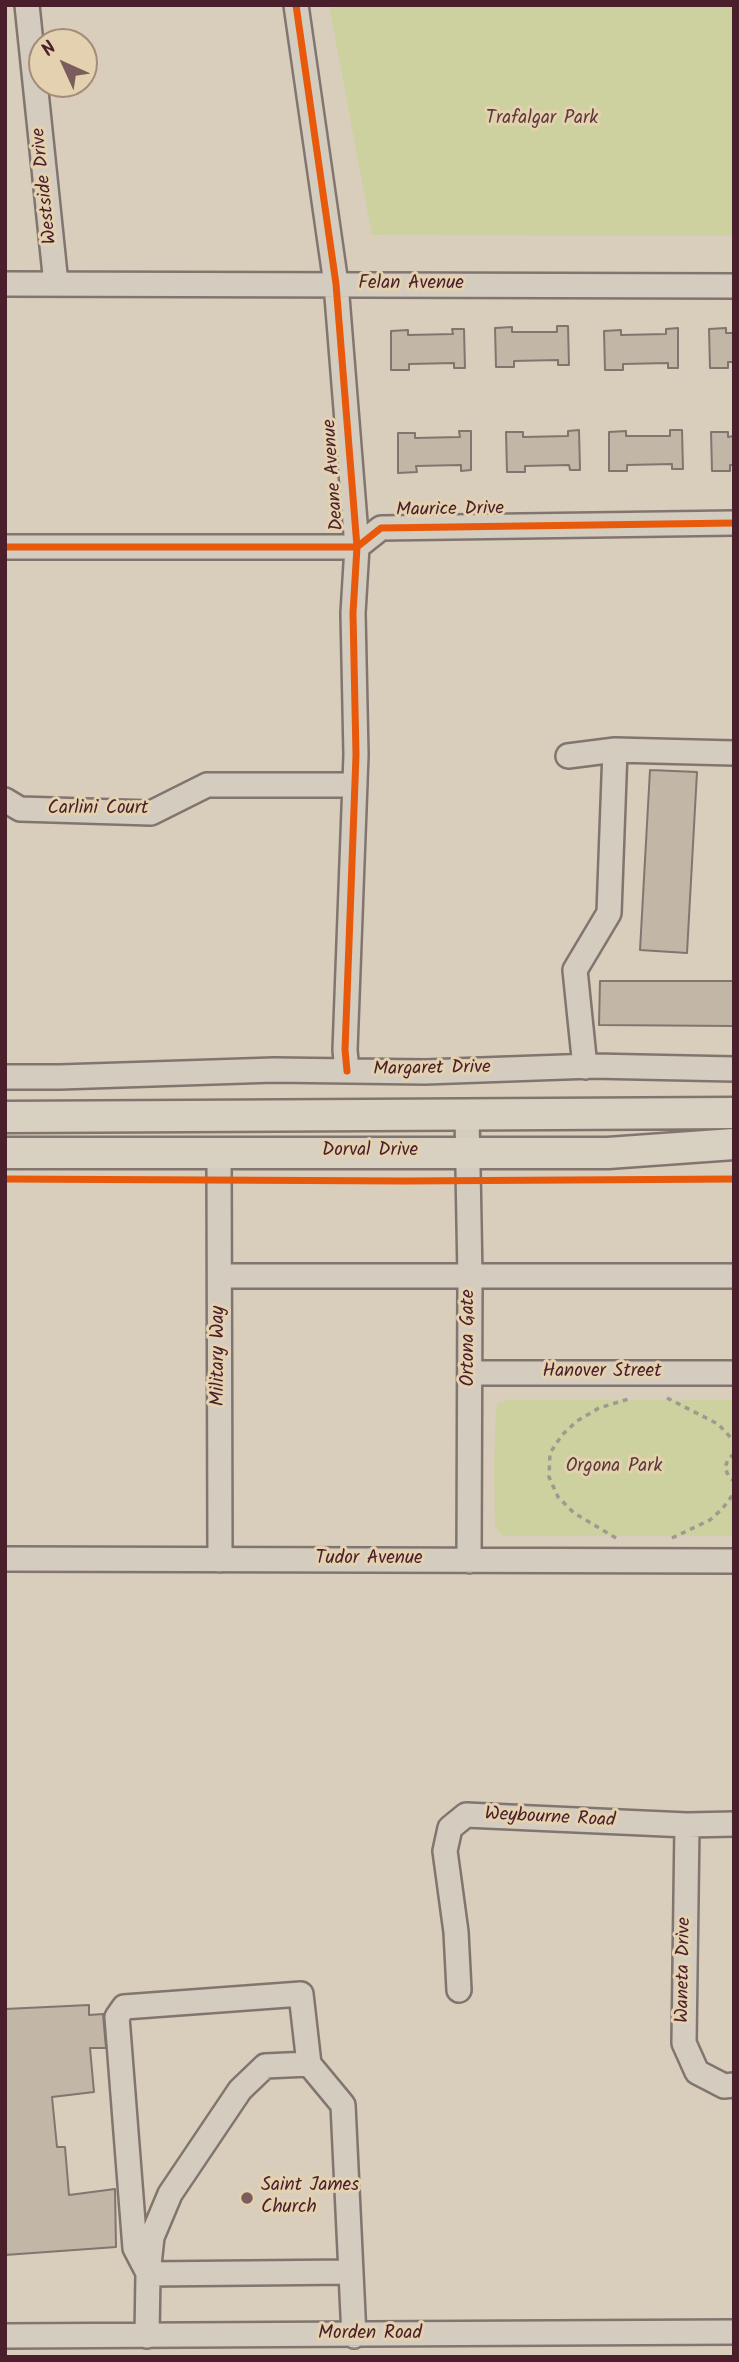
<!DOCTYPE html>
<style>
body{margin:0}
#map{position:relative;width:739px;height:2362px;overflow:hidden;background:#d8cebb;font-family:Kalam,sans-serif}
canvas{display:block}
.frame{position:absolute;inset:0;border:7px solid #4a1f2b;pointer-events:none}
.north{position:absolute;left:28px;top:28px;width:70px;height:70px;box-sizing:border-box;background:#e4d1af;border:2px solid #a68a7a;border-radius:50%;rotate:315deg;font-size:19px;font-weight:700;line-height:28px;text-align:center;color:#4a1f2b}
.north::after{content:'';display:block;margin:auto;width:24px;height:32px;background:#7c5c5d;clip-path:polygon(50% 0,100% 100%,50% 72%,0 100%)}
</style>
<div id="map">
<canvas width="739" height="2362"></canvas>
<div class="frame"></div>
<div class="north">N</div>
</div>
<script>
const context = document.querySelector('canvas').getContext('2d');
context.lineJoin = 'round';
function paint(path, color) {
  context.fillStyle = color;
  context.fill(path, 'evenodd');
}
function toPath(rows) {
  const path = new Path2D();
  for (const r of rows) {
    path.moveTo(r[0], r[1]);
    for (let i = 2; i < r.length; i += 2) path.lineTo(r[i], r[i + 1]);
  }
  return path;
}
function trace(path, color, width, dash) {
  context.strokeStyle = color;
  context.lineWidth = width;
  context.lineCap = dash ? 'butt' : 'round';
  context.setLineDash(dash || []);
  context.stroke(path);
}
function write(font, color, halo, rows, align = 'center') {
  context.font = font + ' Kalam,sans-serif';
  context.lineWidth = 6;
  context.setLineDash([]);
  context.textBaseline = 'middle';
  context.strokeStyle = halo;
  context.fillStyle = color;
  for (const [text, x, y, turn = 0] of rows) {
    context.save();
    context.translate(x, y);
    context.rotate((+turn || 0) * Math.PI / 180);
    context.textAlign = isNaN(turn) ? turn : align;
    if (halo) context.strokeText(text, 0, 0);
    context.fillText(text, 0, 0);
    context.restore();
  }
}
paint(toPath([
 [329,5,734,5,734,236,372,235],
 [506,1400,734,1400,734,1536,504,1536,498,1532,495,1525,494,1469,496,1409,498,1403]
]), '#ccd19f');
const building = toPath([
 [557,326,568,326,569,365,558,365,558,360,514,361,514,367,496,367,495,328,512,327,512,332,557,332,557,326],
 [678,328,678,368,668,368,668,363,623,364,623,370,605,370,604,331,621,330,621,335,666,334,666,329,678,328],
 [726,328,726,333,734,333,734,362,728,362,728,368,710,368,709,329,726,328],
 [452,329,464,329,465,368,454,368,454,363,409,364,409,370,391,370,391,331,408,330,408,335,453,334,452,329],
 [579,430,580,470,570,470,569,465,525,466,525,472,507,472,506,432,523,432,523,437,568,436,568,431,579,430],
 [670,430,682,430,683,469,672,469,672,464,627,465,627,471,609,471,609,432,626,431,626,436,670,436,670,430],
 [459,431,471,431,471,470,461,471,461,465,416,466,417,472,398,473,398,433,415,433,415,438,460,437,459,431],
 [711,432,728,432,728,437,734,436,734,465,730,465,730,471,712,471,711,432],
 [650,770,697,772,687,953,640,950,650,770],
 [600,981,734,981,734,1026,599,1025,600,981],
 [89,2005,89,2015,103,2014,106,2048,90,2048,94,2092,52,2097,57,2147,65,2147,69,2195,115,2189,116,2247,5,2255,5,2009,89,2005]
]);
paint(building, '#c2b6a7');
trace(building, '#82756f', 2);
const minor = toPath([
 [27,5,56,284],
 [296,5,336,284,357,547,353,613,356,755,345,1050,347,1071],
 [5,284,734,286],
 [5,547,357,547,381,528,734,523],
 [568,756,615,750],
 [5,800,20,809,151,813,207,785,355,785],
 [585,1067,575,970,609,913,615,750,734,753],
 [5,1077,60,1077,274,1070,425,1072,592,1066,734,1069],
 [467,1115,470,1277,469,1561],
 [219,1152,220,1560],
 [220,1276,734,1276],
 [470,1373,734,1373],
 [5,1559,734,1561],
 [687,1825,684,2043,697,2072,724,2086,734,2085],
 [459,1990,456,1932,445,1851,450,1828,466,1815,687,1825,734,1824],
 [147,2271,135,2248,117,2017,124,2007,301,1994,309,2064],
 [148,2274,152,2237,170,2194,240,2090,265,2066,309,2064,343,2105,354,2336],
 [5,2336,734,2332],
 [147,2336,148,2274,351,2272]
]);
const major = toPath([
 [5,1117,734,1113],
 [5,1153,608,1153,734,1144]
]);
trace(minor, '#82756f', 28);
trace(major, '#82756f', 35);
trace(toPath([
 [667,1398,718,1424,734,1441],
 [734,1454,728,1459,725,1468,729,1477,734,1481],
 [616,1538,574,1513,558,1497,549,1477,550,1453,562,1435,577,1421,599,1408,632,1398],
 [672,1538,710,1520,723,1508,734,1493]
]), '#a29890', 3.5, [5, 5]);
trace(minor, '#d4ccbf', 23);
trace(major, '#d8d0c0', 30);
trace(toPath([
 [296,5,336,284,357,547,353,613,356,755,345,1050,347,1071],
 [5,547,357,547,381,528,734,523],
 [5,1179,405,1181,734,1179]
]), '#e8590c', 7);
for (const [x, y, r, color] of [
 [247,2198,7,"#7c5c5d"]
]) {
  const dot = new Path2D();
  dot.arc(x, y, r, 0, 2 * Math.PI);
  context.fillStyle = color;
  context.fill(dot);
  trace(dot, '#e4d1af', 2.5);
}
write('19px', '#5c3a39', '#e4d1af', [
 ["Trafalgar Park",542,120],
 ["Orgona Park",614,1468]
]);
write('19px', '#4a1f2b', '#e4d1af', [
 ["Westside Drive",46,186,-96],
 ["Felan Avenue",411,285],
 ["Deane Avenue",335,475,-94],
 ["Maurice Drive",450,511,-1],
 ["Carlini Court",98,810],
 ["Margaret Drive",432,1070,-1],
 ["Dorval Drive",370,1152],
 ["Ortona Gate",470,1338,-90],
 ["Military Way",220,1356,-90],
 ["Hanover Street",602,1373],
 ["Tudor Avenue",369,1560],
 ["Weybourne Road",550,1819,3],
 ["Waneta Drive",685,1970,-89],
 ["Morden Road",370,2335]
]);
write('19px', '#4a1f2b', '#e4d1af', [
 ["Saint James",261,2187],
 ["Church",261,2209]
], 'left');
</script>
